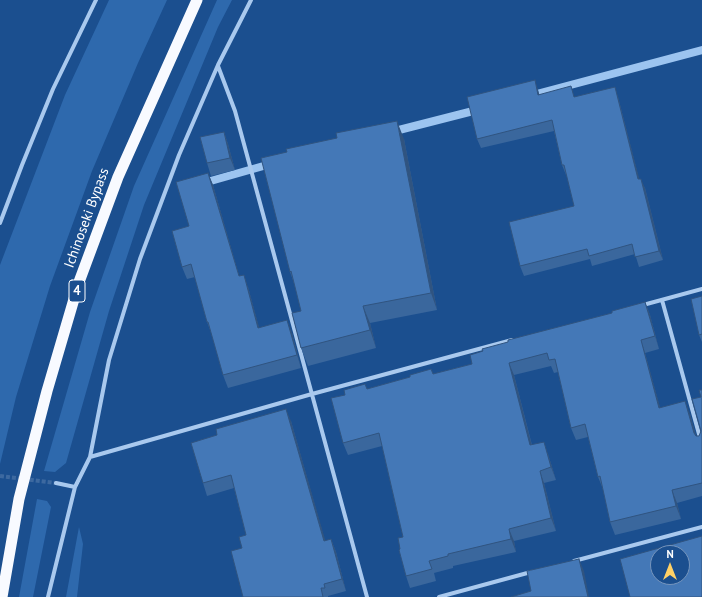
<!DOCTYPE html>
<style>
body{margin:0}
#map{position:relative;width:702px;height:597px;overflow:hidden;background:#1b4f8f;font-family:"PT Sans",sans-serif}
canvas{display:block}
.north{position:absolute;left:650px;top:545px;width:40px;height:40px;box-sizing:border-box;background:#1b4f8f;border:1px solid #7695bc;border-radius:50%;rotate:0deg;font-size:11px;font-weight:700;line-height:16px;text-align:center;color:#fff}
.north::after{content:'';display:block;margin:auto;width:14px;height:18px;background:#ffd166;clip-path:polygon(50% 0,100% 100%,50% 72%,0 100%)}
</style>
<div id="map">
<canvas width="702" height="597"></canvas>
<div class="north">N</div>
</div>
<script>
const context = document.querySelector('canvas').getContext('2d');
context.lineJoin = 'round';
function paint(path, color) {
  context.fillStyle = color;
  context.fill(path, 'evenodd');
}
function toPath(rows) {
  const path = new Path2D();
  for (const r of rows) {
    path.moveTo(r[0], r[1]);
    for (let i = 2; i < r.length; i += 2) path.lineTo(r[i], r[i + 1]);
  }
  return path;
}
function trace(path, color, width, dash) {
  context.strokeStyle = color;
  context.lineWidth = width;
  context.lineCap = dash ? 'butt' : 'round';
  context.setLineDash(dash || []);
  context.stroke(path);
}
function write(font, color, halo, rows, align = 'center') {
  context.font = font + ' "PT Sans",sans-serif';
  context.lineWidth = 4;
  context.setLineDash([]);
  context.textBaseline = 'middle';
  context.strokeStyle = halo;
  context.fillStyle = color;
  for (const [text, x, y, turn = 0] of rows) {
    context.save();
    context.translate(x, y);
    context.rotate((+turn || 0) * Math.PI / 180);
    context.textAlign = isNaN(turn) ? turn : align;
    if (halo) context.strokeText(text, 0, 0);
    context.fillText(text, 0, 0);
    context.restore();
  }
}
paint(toPath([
 [109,0,167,0,138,63,92,171,50,286,16,397,0,464,0,265,65,95],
 [217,0,232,0,218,27,144,205,109,311,66,463,55,472,44,471,90,312,134,186],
 [37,499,47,501,51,507,33,597,19,597],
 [79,527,83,544,77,597,66,597]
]), '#2e69ad');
trace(toPath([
 [529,96,702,50],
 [391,132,481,109],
 [200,184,274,163]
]), '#9cc4f0', 8);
trace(toPath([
 [0,476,56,483]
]), '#3d69a0', 4, [4, 2]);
trace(toPath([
 [218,66,235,111,367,597],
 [0,223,22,165,53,89,96,0],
 [662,300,702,445],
 [643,305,702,289],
 [90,457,312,394,512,340],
 [56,483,75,487],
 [574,561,702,527],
 [48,597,75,487,90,457,109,360,140,259,179,155,218,65,251,0],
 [439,597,531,572]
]), '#a9c9ee', 4);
trace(toPath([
 [2,597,19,499,47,391,79,282,118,177,197,0]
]), '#f8faff', 11);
paint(toPath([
 [538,90,539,94,575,97,618,97,639,179,645,188,663,260,639,267,635,254,592,266,590,259,524,276,520,266,574,206,567,175,566,175,562,165,554,131,481,148,477,139],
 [224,132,228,144,235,170,211,176,207,163],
 [404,139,437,310,370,323,376,348,308,366,301,348,301,311,295,286,290,272],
 [208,173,213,185,239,276,248,287,259,328,292,333,301,368,228,388,223,375,212,335,207,322,195,277,187,279,182,267],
 [702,296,702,342,699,335],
 [645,302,650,315,659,349,645,353,660,408,690,414,696,436,699,436,701,431,701,397,702,390,702,496,677,503,681,519,615,535,610,522,603,489,598,477,588,437,576,440,571,428,558,372,554,373,551,366,514,375,532,445,548,454,556,480,544,483,556,531,514,541,516,552,453,566,453,568,434,573,436,581,410,588,406,576,400,549,403,537,382,446,348,455,343,443,367,389,410,377,431,369,433,374,472,364,612,313],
 [291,421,325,541,331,539,336,552,346,591,328,596,328,597,243,597,242,548,246,535,234,488,207,496,203,483]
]), '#3a679d');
paint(toPath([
 [535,80,538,90,542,104,538,95],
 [615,87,618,97,642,189,638,179],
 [397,121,404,139,437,310,431,293],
 [224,132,228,144,235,170,230,158],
 [208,173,213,185,243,289,239,276],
 [641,179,645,188,663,260,659,251],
 [244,275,248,287,263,341,258,328],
 [645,302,650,315,659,349,655,336],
 [363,306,370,323,376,348,370,330],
 [287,320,292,333,301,368,297,355],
 [641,340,645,353,664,421,659,408],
 [509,363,514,375,535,458,530,445],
 [685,401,690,414,699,446,694,433],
 [286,409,291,421,329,553,324,541],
 [544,442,548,454,556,480,551,467],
 [540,471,544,483,556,531,551,518],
 [672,490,677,503,681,519,676,506],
 [509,529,514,541,516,552,511,539],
 [331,539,336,552,346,591,342,579],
 [579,559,584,571,589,597,588,597]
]), '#305480');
const building = toPath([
 [535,80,538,95,571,86,574,97,615,87,638,179,641,179,659,251,635,257,632,244,589,256,587,249,520,266,509,222,574,206,564,165,562,165,552,120,477,139,467,97,535,80],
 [397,121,431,293,363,306,370,330,301,348,292,313,301,311,291,271,290,272,261,158,287,152,286,149,337,138,336,133,397,121],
 [224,132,230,158,207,163,200,137,224,132],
 [208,173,239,276,244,275,258,328,287,320,297,355,223,375,208,322,207,322,191,264,182,267,172,231,189,226,176,182,208,173],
 [702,296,702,334,699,335,691,299,702,296],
 [645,302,655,336,641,340,659,408,685,401,694,433,696,436,699,436,701,431,692,399,701,397,699,390,702,390,702,483,672,490,676,506,610,522,600,476,598,477,585,424,571,428,555,359,549,360,547,353,509,363,530,445,544,442,551,467,540,471,551,518,509,529,511,539,448,554,448,556,429,561,432,569,406,576,399,550,400,549,398,538,403,537,379,433,343,443,331,398,345,395,344,390,365,384,367,389,410,377,410,375,431,369,433,374,472,364,470,355,483,351,482,349,508,342,508,340,612,313,612,311,645,302],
 [286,409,324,541,331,539,342,579,324,584,325,588,321,588,323,597,243,597,231,551,242,548,239,537,246,535,231,475,203,483,191,443,217,435,216,429,286,409],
 [702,536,702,597,630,597,620,559,702,536],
 [658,553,682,553,682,577,658,577,658,553],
 [579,559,588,597,511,597,531,591,527,571,579,559]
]);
paint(building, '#4478b7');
trace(building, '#305480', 1);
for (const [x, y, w] of [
 [77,291,16]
]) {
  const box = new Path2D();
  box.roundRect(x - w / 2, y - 11, w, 22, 3);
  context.fillStyle = '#1b4f8f';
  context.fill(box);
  trace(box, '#fff', 1);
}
write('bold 13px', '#fff', null, [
 ["4",77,291]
]);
write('14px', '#fff', '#1b4f8f', [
 ["Ichinoseki Bypass",87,218,-70]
]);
</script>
